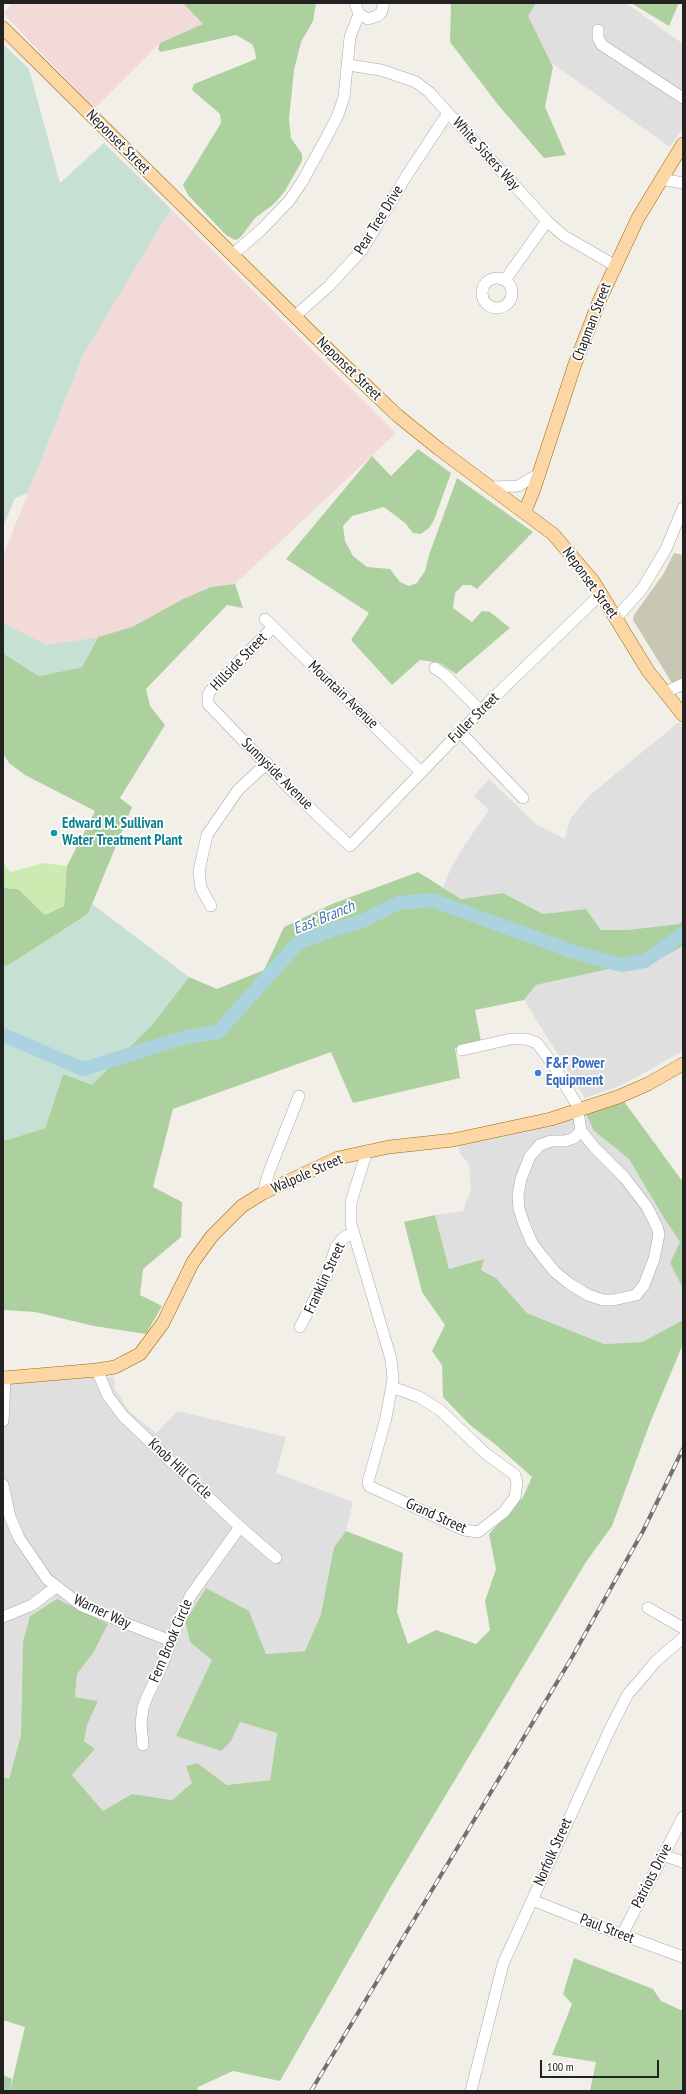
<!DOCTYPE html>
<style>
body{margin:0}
#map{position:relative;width:686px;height:2094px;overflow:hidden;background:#f2efe9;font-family:"PT Sans Narrow",sans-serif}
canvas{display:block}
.frame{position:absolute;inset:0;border:4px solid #222;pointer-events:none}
.scale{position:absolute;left:540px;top:2060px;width:119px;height:18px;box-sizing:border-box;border:2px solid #222;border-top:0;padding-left:5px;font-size:12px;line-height:14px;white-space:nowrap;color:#222;-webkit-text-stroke:3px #fff;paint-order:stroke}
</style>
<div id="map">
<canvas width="686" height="2094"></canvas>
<div class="frame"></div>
<div class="scale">100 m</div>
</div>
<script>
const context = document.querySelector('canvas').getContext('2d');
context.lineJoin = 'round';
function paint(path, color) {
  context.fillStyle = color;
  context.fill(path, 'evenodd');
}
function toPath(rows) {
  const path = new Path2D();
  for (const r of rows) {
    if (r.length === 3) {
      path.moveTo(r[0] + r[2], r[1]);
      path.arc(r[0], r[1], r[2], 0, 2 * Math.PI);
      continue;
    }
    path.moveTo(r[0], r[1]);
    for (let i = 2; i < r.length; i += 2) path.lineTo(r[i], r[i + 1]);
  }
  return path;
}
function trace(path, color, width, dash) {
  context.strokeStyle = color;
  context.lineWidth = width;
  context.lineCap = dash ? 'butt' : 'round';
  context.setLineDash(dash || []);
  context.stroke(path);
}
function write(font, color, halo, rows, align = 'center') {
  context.font = font + ' "PT Sans Narrow",sans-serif';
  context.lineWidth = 3.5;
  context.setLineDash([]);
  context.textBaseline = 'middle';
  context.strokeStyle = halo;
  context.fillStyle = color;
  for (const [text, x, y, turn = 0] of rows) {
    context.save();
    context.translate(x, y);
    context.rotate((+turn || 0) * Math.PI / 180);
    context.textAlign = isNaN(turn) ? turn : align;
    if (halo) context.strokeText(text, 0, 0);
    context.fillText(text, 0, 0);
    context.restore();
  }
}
paint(toPath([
 [533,3,626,3,683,44,683,128,670,147,511,34],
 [679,722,683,726,683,920,679,924,627,930,601,930,586,909,543,914,503,893,461,899,443,887,451,868,464,846,489,810,474,796,489,779,536,824,565,839,570,819,591,794],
 [683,946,683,1051,622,1085,585,1098,524,1000,536,985,609,969,645,967],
 [586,1114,594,1131,629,1159,680,1242,670,1263,683,1289,683,1320,642,1342,604,1344,527,1313,496,1278,481,1269,484,1259,449,1269,435,1215,463,1211,471,1189,469,1164,460,1154,458,1143,524,1132],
 [114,1377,115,1389,129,1411,156,1433,178,1411,286,1437,276,1473,353,1502,346,1531,334,1547,321,1614,305,1651,266,1654,249,1611,206,1588,185,1620,190,1642,213,1659,176,1736,231,1741,240,1722,277,1733,270,1780,227,1785,197,1763,192,1783,172,1800,133,1794,103,1811,72,1775,95,1749,84,1741,87,1725,98,1701,75,1697,77,1674,93,1653,23,1642,21,1735,9,1779,3,1777,3,1381]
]), '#e0dfdf');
paint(toPath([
 [13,3,184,3,205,24,160,43,94,109,3,13],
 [171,209,396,433,235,584,211,587,183,599,132,627,98,637,47,645,3,623,3,556,84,353]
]), '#f2dad9');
paint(toPath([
 [674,553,683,555,683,678,672,683,633,620,634,615,664,573]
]), '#c7c7b4');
paint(toPath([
 [3,862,10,872,44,863,67,866,64,906,45,915,18,889,3,888]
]), '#cdebb0');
paint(toPath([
 [183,3,316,3,313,21,301,42,294,70,289,119,291,138,302,154,302,161,285,191,274,204,255,218,240,238,235,240,226,235,188,195,183,185,221,123,220,114,192,90,194,84,256,59,255,51,252,44,236,35,161,52,158,49,160,43,203,24],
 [449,3,536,3,528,16,553,67,545,107,566,155,544,158,499,106,450,42,451,5],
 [631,3,679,3,669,26],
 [418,449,451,473,434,520,429,528,421,534,413,533,405,523,384,507,352,516,343,526,345,541,353,556,367,567,390,569,400,582,409,586,417,583,425,571,429,555,457,478,533,532,477,589,471,585,463,585,455,593,453,608,472,622,482,611,490,612,510,628,456,674,440,663,420,660,392,685,351,640,369,613,286,559,372,456,391,476],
 [235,584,243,608,227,605,146,689,150,706,165,725,120,798,132,807,88,914,12,963,3,967,3,888,18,889,45,915,64,906,67,866,95,811,25,775,9,763,3,753,3,653,39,676,82,667,98,637,132,627,183,599,211,587],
 [418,872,461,899,503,893,543,914,586,909,601,930,627,930,679,924,683,920,683,946,645,967,609,969,536,985,524,1000,475,1010,481,1041,455,1048,460,1078,353,1103,331,1052,173,1109,153,1187,182,1202,181,1237,143,1269,140,1295,162,1306,146,1334,94,1326,35,1312,3,1310,3,1141,45,1128,63,1073,150,1027,189,977,217,989,264,970,284,927,332,904],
 [623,1100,683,1182,683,1289,670,1263,680,1242,664,1218,629,1159,594,1131,586,1114],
 [435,1215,449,1269,484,1259,481,1270,496,1278,527,1313,604,1344,642,1342,683,1320,683,1344,650,1423,612,1526,586,1562,390,1888,280,2081,233,2071,198,2087,197,2091,10,2091,25,2027,3,2020,3,1777,9,1779,21,1735,23,1642,30,1616,57,1599,108,1624,93,1653,77,1674,75,1697,98,1701,87,1725,84,1741,95,1749,72,1775,103,1811,132,1794,172,1800,192,1783,186,1766,197,1763,227,1785,270,1780,277,1733,240,1722,231,1741,221,1751,176,1736,212,1660,190,1642,185,1621,206,1588,249,1611,266,1654,305,1651,321,1614,334,1547,346,1531,403,1553,397,1612,408,1644,436,1630,476,1644,490,1630,485,1601,496,1569,489,1534,523,1497,532,1477,496,1445,470,1425,443,1397,442,1365,432,1351,445,1325,422,1292,404,1222],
 [574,1958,653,1989,661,2001,683,2011,683,2091,590,2091,596,2062,552,2055,572,2004,563,1994]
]), '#add19e');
paint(toPath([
 [3,44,29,69,60,183,104,143,171,209,84,353,28,493,15,498,3,527],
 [3,623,47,645,98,637,82,667,39,676,3,653],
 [92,904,189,977,150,1027,92,1085,63,1074,45,1128,3,1141,3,967,12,963,88,914]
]), '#c6e0d4');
paint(toPath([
 [3,2075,12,2079,10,2091,3,2091]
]), '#aacbaf');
trace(toPath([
 [3,1035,83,1069,186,1037,218,1032,298,943,332,930,360,922,399,903,432,900,574,952,621,965,645,961,683,934]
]), '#aad3df', 14);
const minor = toPath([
 [355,3,359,14,368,19,377,16,381,13,384,3],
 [598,30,598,38,602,45,683,98],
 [348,65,381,70,416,82,429,92,547,221,564,236,614,265],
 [661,179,683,183],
 [232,255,261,230,289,201,302,182,324,142,338,115,344,97,350,37,359,14],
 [497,293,15],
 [505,280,547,221],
 [295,316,329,286,362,250,407,175,448,113],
 [492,487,518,486,539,474],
 [616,618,642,589,666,549,683,508],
 [265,619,421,772],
 [273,627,211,690,208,695,208,704,290,789,350,846,489,702,601,594],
 [435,668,445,675,481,711],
 [664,693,683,684],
 [460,732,523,798],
 [211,906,201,888,199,871,207,835,238,790,267,763],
 [462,1050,511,1039,526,1039,537,1043,554,1066,577,1105,581,1131,595,1148,625,1178,647,1207,657,1227,659,1234,654,1259,644,1285,636,1295,613,1300,603,1300,588,1295,570,1284,555,1272,542,1256,532,1243,524,1224,519,1209,518,1195,521,1179,530,1156,540,1145,551,1141,565,1141,574,1138,581,1131],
 [367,1151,351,1202,351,1224,391,1359,393,1379,386,1418,368,1482,369,1486,464,1530,478,1532,504,1512,515,1497,517,1483,515,1475,485,1453,440,1410,419,1397,392,1387],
 [263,1193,269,1172,299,1096],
 [300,1327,326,1277,336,1247,343,1238,353,1233],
 [97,1370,108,1396,123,1416,240,1527,276,1558],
 [3,1421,5,1377],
 [3,1485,10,1517,19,1538,47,1579,82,1606,171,1641],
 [648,1608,683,1628],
 [3,1617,32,1605,56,1587],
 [143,1745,141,1724,143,1708,147,1697,161,1668,180,1617,191,1595,240,1527],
 [663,1855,683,1862],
 [532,1900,590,1923,683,1957],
 [622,1935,683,1817],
 [471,2091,503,1964,610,1729,628,1694,641,1679,656,1661,683,1638]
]);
const major = toPath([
 [3,28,339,360,398,416,439,449,553,534,593,581,648,671,683,715],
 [525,511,534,489,575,364,600,299,638,218,683,144],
 [3,1378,97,1370,115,1367,140,1354,163,1323,193,1262,212,1236,242,1206,263,1193,338,1158,389,1147,453,1140,551,1119,618,1097,648,1084,683,1064]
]);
trace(minor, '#a9a9a9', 12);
trace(major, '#a06b00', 14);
trace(minor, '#fff', 11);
trace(major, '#fcd6a4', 13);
const rail = toPath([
 [311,2091,571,1659,643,1531,683,1449]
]);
trace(rail, '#707070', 4);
trace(rail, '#fff', 2.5, [8]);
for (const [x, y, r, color] of [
 [54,833,4,"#0f9aa8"],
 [538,1073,4,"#3f7fe0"]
]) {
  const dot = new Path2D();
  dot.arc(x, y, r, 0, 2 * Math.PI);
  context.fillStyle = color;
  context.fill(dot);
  trace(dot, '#fff', 1.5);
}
write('15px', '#222', '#fff', [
 ["Neponset Street",118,142,45],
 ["White Sisters Way",486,154,48],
 ["Pear Tree Drive",379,220,-58],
 ["Chapman Street",592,322,-69],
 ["Neponset Street",349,369,44],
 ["Neponset Street",590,583,54],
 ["Hillside Street",239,662,-46],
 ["Mountain Avenue",343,695,44],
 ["Fuller Street",474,718,-45],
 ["Sunnyside Avenue",277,774,45],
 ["Walpole Street",307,1174,-24],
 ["Franklin Street",325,1278,-65],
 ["Knob Hill Circle",180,1469,43],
 ["Grand Street",436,1516,24],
 ["Warner Way",102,1612,25],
 ["Fern Brook Circle",171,1641,-67],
 ["Norfolk Street",553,1852,-66],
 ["Patriots Drive",652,1876,-63],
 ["Paul Street",607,1929,21]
]);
write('bold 15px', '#0d838f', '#fff', [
 ["Edward M. Sullivan",62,824],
 ["Water Treatment Plant",62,841]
], 'left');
write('bold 15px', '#366cbe', '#fff', [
 ["F&F Power",546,1064],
 ["Equipment",546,1081]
], 'left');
write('italic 16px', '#4a7aab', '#fff', [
 ["East Branch",324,918,-22]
]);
</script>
